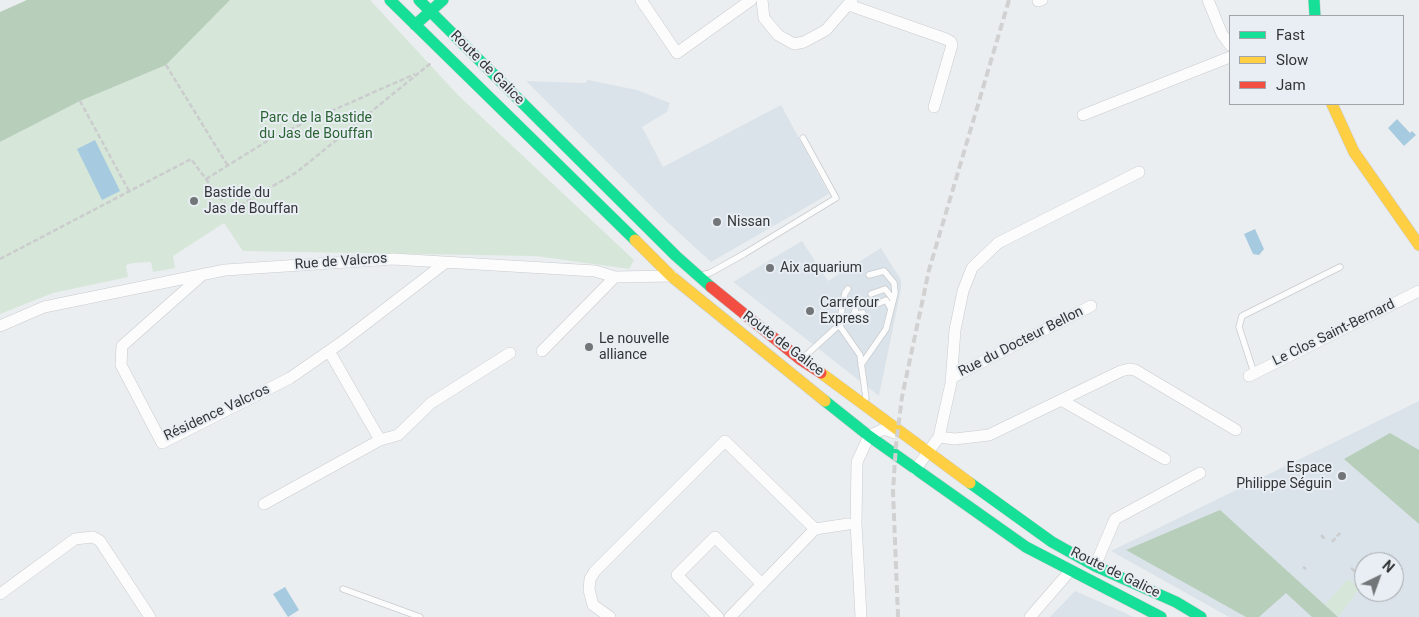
<!DOCTYPE html>
<meta charset="utf-8">
<style>
body{margin:0}
#map{position:relative;width:1419px;height:617px;overflow:hidden;background:#ebeef0;font-family:Roboto,sans-serif}
canvas{display:block}
.legend{position:absolute;left:1229px;top:15px;width:175px;height:90px;box-sizing:border-box;background:#e8eef3;border:1px solid #a0a4a8;margin:0;padding:6px 9px;list-style:none;font-size:15px;color:#333537}
.legend li{display:flex;align-items:center;gap:10px;height:25px}
.legend b{width:25px;border:1px solid #a0a4a8}
.north{position:absolute;left:1354px;top:552px;width:50px;height:50px;box-sizing:border-box;background:#e8eef3;border:1px solid #a0a4a8;border-radius:50%;rotate:42deg;font-size:14px;font-weight:700;line-height:20px;text-align:center;color:#333537}
.north::after{content:'';display:block;margin:auto;width:18px;height:22px;background:#737678;clip-path:polygon(50% 0,100% 100%,50% 72%,0 100%)}
</style>
<div id="map">
<canvas width="1419" height="617"></canvas>
<ul class="legend">
<li><b style="height:6px;background:#16e098"></b>Fast</li>
<li><b style="height:6px;background:#ffcf43"></b>Slow</li>
<li><b style="height:6px;background:#f24e42"></b>Jam</li>
</ul>
<div class="north">N</div>
</div>
<script>
const context = document.querySelector('canvas').getContext('2d');
context.lineJoin = 'round';
function paint(path, color) {
  context.fillStyle = color;
  context.fill(path, 'evenodd');
}
function toPath(rows) {
  const path = new Path2D();
  for (const r of rows) {
    path.moveTo(r[0], r[1]);
    for (let i = 2; i < r.length; i += 2) path.lineTo(r[i], r[i + 1]);
  }
  return path;
}
function trace(path, color, width, dash) {
  context.strokeStyle = color;
  context.lineWidth = width;
  context.lineCap = dash ? 'butt' : 'round';
  context.setLineDash(dash || []);
  context.stroke(path);
}
function write(font, color, halo, rows, align = 'center') {
  context.font = font + ' Roboto,sans-serif';
  context.lineWidth = 4;
  context.setLineDash([]);
  context.textBaseline = 'middle';
  context.strokeStyle = halo;
  context.fillStyle = color;
  for (const [text, x, y, turn = 0] of rows) {
    context.save();
    context.translate(x, y);
    context.rotate((+turn || 0) * Math.PI / 180);
    context.textAlign = isNaN(turn) ? turn : align;
    if (halo) context.strokeText(text, 0, 0);
    context.fillText(text, 0, 0);
    context.restore();
  }
}
paint(toPath([
 [588,80,637,90,670,103,667,112,642,127,663,167,781,105,829,194,711,262,662,217,526,81,585,83],
 [802,241,828,281,881,248,901,280,901,289,879,396,733,282],
 [1419,401,1419,617,1229,617,1111,551],
 [1364,562,1394,562,1394,592,1364,592],
 [1075,591,1125,613,1133,617,1050,617]
]), '#dbe3ea');
paint(toPath([
 [230,0,370,0,458,95,634,260,629,269,536,256,243,251,224,223,173,256,175,268,153,272,151,262,133,263,126,265,128,277,53,293,0,314,0,142,80,101,166,65],
 [1348,579,1360,588,1338,617,1325,605]
]), '#d6e6d9');
paint(toPath([
 [27,0,230,0,166,65,80,101,0,142,0,12],
 [1390,433,1419,450,1419,524,1344,459],
 [1220,510,1338,617,1312,617,1286,593,1259,617,1246,617,1126,550]
]), '#b7ceba');
paint(toPath([
 [1397,119,1410,133,1412,131,1416,135,1404,146,1388,128],
 [95,140,120,191,102,200,77,149],
 [1255,229,1264,249,1259,255,1253,254,1244,234],
 [285,587,299,610,288,617,273,594]
]), '#a6cadf');
const lane = toPath([
 [702,275,710,273,744,254,836,198,803,138],
 [871,294,885,289,893,299],
 [877,304,886,300,891,309],
 [854,314,857,303],
 [839,325,845,293,848,289],
 [839,325,854,314,863,313],
 [803,358,839,325,860,355,866,398],
 [861,365,886,329,895,293,894,283,884,271,869,275],
 [1254,373,1239,327,1242,316,1340,267],
 [343,589,420,617]
]);
const street = toPath([
 [641,0,677,53,751,0],
 [762,0,764,18,778,35,794,44,804,42,826,30,852,0],
 [1208,0,1222,34,1230,45],
 [1038,1,1042,0],
 [849,5,946,39,951,42,952,45,934,107],
 [1083,115,1230,57],
 [201,276,122,346,121,365,162,443,290,378,342,342,445,263],
 [0,326,44,307,225,270,393,259,595,271,615,277,672,276],
 [542,351,615,277],
 [1249,376,1419,291],
 [951,378,1091,306],
 [1061,400,1165,459],
 [939,437,955,439,989,435,1121,371,1129,369,1135,370,1236,430],
 [380,440,398,435,431,403,510,353],
 [915,470,939,437,951,383,955,330,963,291,972,268,998,243,1139,172],
 [264,504,380,440,329,351],
 [1095,566,1115,519,1200,473],
 [0,594,75,539,93,537,100,541,150,617],
 [610,617,593,605,589,590,590,579,595,571,725,441,815,529],
 [718,617,677,575,715,537,762,584],
 [730,617,815,529,848,524],
 [861,617,856,523,857,462,869,436,884,429,895,433],
 [1030,617,1070,571]
]);
const fast = toPath([
 [390,0,635,240],
 [419,0,676,256,711,287],
 [1314,0,1315,16],
 [415,25,443,0],
 [825,401,869,436,1026,547,1161,617],
 [970,483,1052,542,1095,566,1176,602,1201,617]
]);
const slow = toPath([
 [1332,104,1354,152,1419,245],
 [635,240,671,276,825,401],
 [821,373,970,483]
]);
const jam = toPath([
 [711,287,801,360,821,373]
]);
trace(lane, '#c9cbcd', 7);
trace(street, '#c9cbcd', 12);
trace(fast, '#c9cbcd', 12);
trace(slow, '#c9cbcd', 12);
trace(jam, '#c9cbcd', 12);
trace(toPath([
 [166,65,228,166],
 [80,101,129,191],
 [206,179,277,135,415,74],
 [0,259,191,159,230,211,297,172,431,63],
 [1321,535,1326,540],
 [1332,542,1340,533],
 [1303,567,1306,569],
 [1351,568,1364,579]
]), '#cbcccd', 2.5, [5, 2.5]);
trace(lane, '#fcfcfd', 5.5);
trace(street, '#fcfcfd', 11);
trace(fast, '#16e098', 11);
trace(slow, '#ffcf43', 11);
trace(jam, '#f24e42', 11);
trace(toPath([
 [898,617,893,491,896,445,902,397,929,270,1009,0]
]), '#d1d1d1', 4, [8, 4]);
for (const [x, y, r, color] of [
 [194,201,5,"#737678"],
 [717,222,5,"#737678"],
 [770,268,5,"#737678"],
 [810,311,5,"#737678"],
 [589,347,5,"#737678"],
 [1342,476,5,"#737678"]
]) {
  const dot = new Path2D();
  dot.arc(x, y, r, 0, 2 * Math.PI);
  context.fillStyle = color;
  context.fill(dot);
  trace(dot, '#e8eef3', 2);
}
write('14px', '#333537', '#e8eef3', [
 ["Route de Galice",487,68,45],
 ["Rue de Valcros",341,262,-4],
 ["Le Clos Saint-Bernard",1334,333,-26],
 ["Rue du Docteur Bellon",1021,342,-27],
 ["Route de Galice",783,344,37],
 ["Résidence Valcros",217,413,-25],
 ["Route de Galice",1115,573,26]
]);
write('14px', '#2b6433', '#e8eef3', [
 ["Parc de la Bastide",316,118],
 ["du Jas de Bouffan",316,134]
]);
write('14px', '#333537', '#e8eef3', [
 ["Bastide du",204,193],
 ["Jas de Bouffan",204,209],
 ["Nissan",727,222],
 ["Aix aquarium",780,268],
 ["Carrefour",820,303],
 ["Express",820,319],
 ["Le nouvelle",599,339],
 ["alliance",599,355],
 ["Espace",1332,468,"right"],
 ["Philippe Séguin",1332,484,"right"]
], 'left');
</script>
